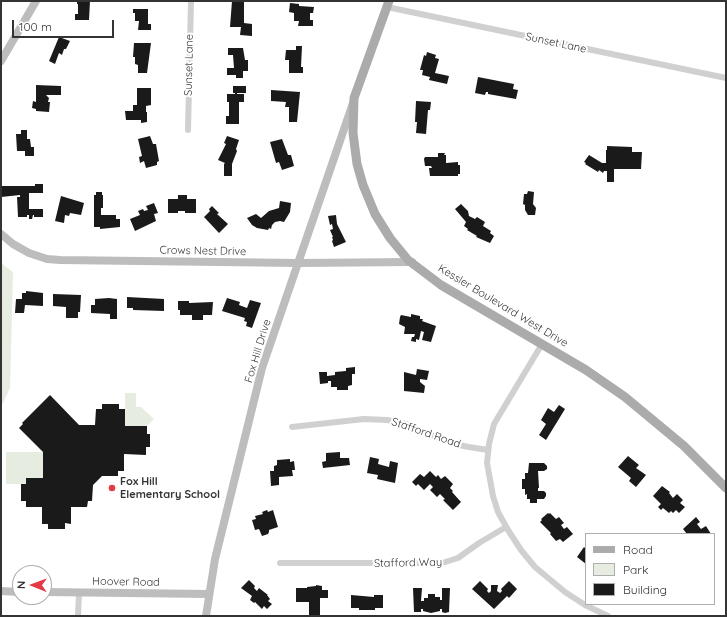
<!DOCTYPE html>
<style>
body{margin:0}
#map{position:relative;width:727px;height:617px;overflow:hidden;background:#fff;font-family:Quicksand,sans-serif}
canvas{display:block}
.frame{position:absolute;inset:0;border:2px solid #333;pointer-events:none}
.legend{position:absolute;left:585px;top:533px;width:130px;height:72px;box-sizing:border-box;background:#fff;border:1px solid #adadad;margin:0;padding:5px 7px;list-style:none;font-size:12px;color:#333}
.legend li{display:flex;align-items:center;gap:8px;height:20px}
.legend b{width:20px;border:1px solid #adadad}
.north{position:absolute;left:12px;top:565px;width:40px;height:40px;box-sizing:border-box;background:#fff;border:1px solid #adadad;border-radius:50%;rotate:271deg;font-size:11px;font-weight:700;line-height:16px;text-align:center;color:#333}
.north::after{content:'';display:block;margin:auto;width:14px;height:18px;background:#e63946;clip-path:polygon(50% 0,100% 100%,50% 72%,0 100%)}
.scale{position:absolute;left:12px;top:20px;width:102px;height:18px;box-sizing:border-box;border:2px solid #333;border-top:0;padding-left:5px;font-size:12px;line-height:14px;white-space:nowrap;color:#333;-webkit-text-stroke:3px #fff;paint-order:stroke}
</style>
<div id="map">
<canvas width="727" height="617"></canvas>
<div class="frame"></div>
<ul class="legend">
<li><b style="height:5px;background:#ababab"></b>Road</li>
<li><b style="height:11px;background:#e6ecdf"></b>Park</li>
<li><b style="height:11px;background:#1a1a1a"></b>Building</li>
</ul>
<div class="north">N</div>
<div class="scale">100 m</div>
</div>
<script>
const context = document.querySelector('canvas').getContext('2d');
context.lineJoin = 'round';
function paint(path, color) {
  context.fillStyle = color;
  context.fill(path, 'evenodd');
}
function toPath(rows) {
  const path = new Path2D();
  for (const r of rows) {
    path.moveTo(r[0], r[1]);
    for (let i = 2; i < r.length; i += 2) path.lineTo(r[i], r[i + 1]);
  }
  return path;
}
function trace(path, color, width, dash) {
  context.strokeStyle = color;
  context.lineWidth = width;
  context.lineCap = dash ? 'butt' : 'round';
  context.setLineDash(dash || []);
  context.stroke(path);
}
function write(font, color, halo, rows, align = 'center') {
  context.font = font + ' Quicksand,sans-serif';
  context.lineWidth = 4;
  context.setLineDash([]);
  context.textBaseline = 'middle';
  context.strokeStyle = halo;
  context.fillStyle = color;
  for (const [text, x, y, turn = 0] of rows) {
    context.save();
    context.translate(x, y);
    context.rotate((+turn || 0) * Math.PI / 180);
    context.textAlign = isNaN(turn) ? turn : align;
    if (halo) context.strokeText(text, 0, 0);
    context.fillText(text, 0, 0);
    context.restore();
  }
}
paint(toPath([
 [1,263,13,272,10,388,1,407],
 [125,393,136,393,136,407,141,407,154,419,147,426,125,426],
 [6,452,43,452,43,478,26,478,26,484,6,484]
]), '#e6ecdf');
paint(toPath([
 [77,1,90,1,89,20,75,20,75,14,78,14,78,4,77,4],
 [232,1,244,1,244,23,252,24,252,36,240,35,241,27,230,27],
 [290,3,299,4,299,6,314,7,313,13,310,13,310,20,313,20,313,26,298,26,299,21,294,21,294,13,289,12],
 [133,9,148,9,148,24,151,24,151,30,138,30,139,21,135,21,135,13,133,13],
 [59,37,70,41,66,49,64,49,62,55,59,53,55,64,49,61],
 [134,43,151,43,147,73,138,73,138,65,135,64,135,57,133,57],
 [296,46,302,46,301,67,303,67,303,73,289,73,289,60,285,60,286,50,296,50],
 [228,48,243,48,245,60,248,60,248,71,243,71,243,78,236,78,236,75,227,75,227,68,234,68,233,55,228,55],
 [427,52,436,55,435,58,439,59,435,73,449,76,447,84,429,80,430,77,422,75,423,70,420,70,424,55,426,56],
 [478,77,514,84,513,89,518,90,516,99,488,94,488,92,486,92,485,95,475,93],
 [36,85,61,86,61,95,46,95,49,98,48,102,50,102,49,112,36,111,36,109,32,108,33,101,36,102],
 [233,86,246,86,246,93,237,93,237,94,244,94,244,102,239,102,239,124,226,124,226,116,229,116,229,102,227,102,227,94,235,94,235,93,233,93],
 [137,88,151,88,151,105,146,106,146,112,147,112,147,122,141,123,141,120,126,120,125,111,133,111,133,105,137,105],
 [271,90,300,92,297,122,289,122,289,107,285,107,286,102,271,101],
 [416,101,431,102,430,110,428,110,426,134,416,133,417,122,415,122],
 [21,130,27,130,27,139,30,139,31,147,34,147,34,156,25,156,25,151,17,151,16,134,21,134],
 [150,136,153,144,156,144,159,161,157,162,157,165,146,168,144,161,140,163,139,157,142,156,138,139],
 [227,136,239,140,236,149,237,151,232,164,232,176,224,176,224,164,225,163,218,160,226,144,224,143],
 [282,139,288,155,291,155,294,166,282,170,279,162,276,163,270,142],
 [607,146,632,147,632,152,642,152,641,169,614,169,614,182,607,182,607,171,604,171,603,173,599,170,598,172,585,164,586,163,584,162,589,155,602,163,606,163,606,150,607,150],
 [438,153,445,153,444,155,446,155,446,163,458,162,458,165,460,165,460,174,458,174,458,176,430,176,429,168,432,168,431,166,425,166,424,159,425,157,438,157],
 [35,184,43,184,43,193,29,193,29,209,43,209,43,217,34,217,34,215,33,215,32,219,29,219,29,215,27,215,27,217,18,217,17,197,20,197,20,195,1,197,1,186,35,186],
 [528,191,534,192,533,204,536,208,535,215,528,215,525,210,525,205,523,204,524,194,527,194],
 [96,192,102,192,102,195,103,195,103,208,101,208,101,215,116,215,116,219,120,219,120,227,100,229,100,227,94,227,94,195,96,195],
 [178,195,187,195,187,199,196,199,196,213,185,213,185,211,178,211,178,213,168,213,168,199,178,199],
 [61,196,84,203,81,215,70,213,69,216,65,215,64,223,55,221],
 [280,201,291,203,290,212,284,222,280,221,275,222,272,225,271,229,269,228,268,230,257,228,252,225,247,218,256,214,261,218,269,211,279,208],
 [154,203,158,213,154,214,156,221,135,231,130,219,140,215,138,211,143,209,144,211,148,210,146,206],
 [461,204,468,211,469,216,475,219,477,217,485,222,483,226,491,231,490,233,494,236,490,243,476,237,477,236,467,230,468,229,464,226,466,222,455,209],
 [212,206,219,213,217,214,228,224,219,233,204,217,210,211,209,209],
 [336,215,337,224,346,242,334,247,332,241,333,240,332,237,333,237,330,230,333,229,332,224,330,225,328,216],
 [26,291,43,293,43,306,25,305,24,313,15,313,16,299,22,299,22,293,26,293],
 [53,294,81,295,80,312,78,312,78,318,66,318,66,307,53,306],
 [127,297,164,299,164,311,133,310,133,308,127,308],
 [109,298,117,299,117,319,110,319,110,314,91,313,91,305,95,305,95,299],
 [227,298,240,302,239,305,247,308,250,300,261,303,252,328,246,326,247,322,244,321,245,318,222,311],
 [178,301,189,301,189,303,213,302,212,315,203,315,203,320,192,320,192,315,180,315,180,310,178,310],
 [411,314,420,316,420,319,423,319,422,321,436,326,431,342,422,340,424,332,421,331,419,340,416,339,416,342,411,341,412,337,414,337,415,334,404,334,405,327,399,324,400,317,401,315,411,317],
 [355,367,355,374,352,374,352,385,348,386,348,390,337,390,337,387,331,387,331,381,328,381,328,383,320,384,319,372,327,372,327,376,335,375,335,372,346,371,346,368],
 [417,369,429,371,427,380,420,379,420,382,425,386,424,393,404,391,404,372,416,375],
 [50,395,79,425,95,425,96,409,102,409,102,404,119,404,119,409,125,409,125,426,147,426,147,434,150,434,150,447,146,447,146,455,124,454,124,471,118,471,118,476,102,476,93,485,92,501,88,501,87,507,71,507,71,524,65,523,65,529,48,529,48,524,42,524,42,507,26,507,26,501,21,501,21,484,26,484,26,478,43,478,43,452,19,428,23,424,22,423],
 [559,405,565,409,546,440,539,435,546,424,541,420,548,408,554,412],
 [340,452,340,458,349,458,350,465,323,468,322,462,326,461,326,453],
 [628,456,639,465,636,468,646,475,636,487,629,481,631,478,618,467],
 [370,457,379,459,378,464,389,467,390,461,398,463,395,483,377,479,378,475,367,473],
 [290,459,290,462,294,461,295,470,292,470,293,476,279,477,279,485,271,486,270,471,274,471,274,466,277,465,277,460],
 [529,463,544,463,547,466,547,469,544,471,538,471,539,488,538,488,538,491,544,491,546,493,546,496,544,499,537,499,537,503,530,503,530,499,527,499,527,494,525,495,525,489,522,489,522,479,525,479,525,473,528,473],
 [430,471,436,477,438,475,441,479,445,476,453,484,450,488,453,491,452,492,461,502,453,510,443,500,445,499,440,494,437,497,430,490,433,487,430,484,424,490,418,484,416,486,412,482,420,474,424,477],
 [662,486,670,492,669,493,673,498,677,494,683,500,680,503,685,507,679,513,676,510,673,513,671,511,669,513,663,508,661,510,658,507,661,504,653,496],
 [267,510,268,512,273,510,278,527,269,530,269,532,268,534,262,536,259,529,255,530,252,520,256,519,255,516,263,514,262,512],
 [548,513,549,514,550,513,556,519,559,517,564,523,561,525,564,529,567,527,573,534,563,542,560,539,556,541,550,534,551,533,540,522,542,520,541,519],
 [696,517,700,522,697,524,701,529,706,526,711,534,687,534,683,529],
 [584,547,586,549,586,564,577,557],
 [249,580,255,586,254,588,257,591,259,588,268,595,267,595,270,599,268,601,272,604,267,609,264,606,262,609,255,602,254,603,250,600,252,596,241,588],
 [480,581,488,589,487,591,489,593,491,591,491,585,498,585,497,591,500,593,502,591,501,589,509,581,517,589,509,598,507,596,494,609,472,589],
 [316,585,322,586,322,590,328,590,328,598,320,598,320,616,309,616,309,602,296,602,296,588,307,588,307,587,316,586],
 [413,588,422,588,421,601,424,601,424,598,428,598,428,594,435,594,435,597,440,597,440,600,442,600,442,588,450,588,449,612,445,613,442,612,442,609,440,609,440,611,431,613,423,611,423,609,421,609,421,612,414,612],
 [351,595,374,597,374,595,383,595,383,608,375,608,375,610,359,610,359,608,351,608]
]), '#1a1a1a');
trace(toPath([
 [387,7,726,78],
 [188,130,191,1],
 [542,344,494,424,489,444,487,463,493,496,498,512,508,530,521,550,535,567,565,592,585,605,608,616],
 [292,427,364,419,387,420,406,424,453,444,469,447,488,450],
 [280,563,442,563,458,558,479,543,506,527],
 [78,616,79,592]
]), '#d0d0d0', 6);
trace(toPath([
 [1,61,36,1],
 [1,234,13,244,29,253,47,259,60,260,298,263,412,262],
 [1,591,20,592],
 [44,592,209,594],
 [206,616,215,559,262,368,353,103]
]), '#bdbdbd', 8);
trace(toPath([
 [389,1,354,98,353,133,357,164,363,185,375,214,390,238,408,260,441,285,586,370,625,397,684,446,726,488]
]), '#ababab', 9);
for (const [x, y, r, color] of [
 [112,488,4,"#e63946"]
]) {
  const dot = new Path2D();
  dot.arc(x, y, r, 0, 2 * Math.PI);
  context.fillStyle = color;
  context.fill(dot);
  trace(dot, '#fff', 1.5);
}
write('11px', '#333', '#fff', [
 ["Sunset Lane",556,43,12],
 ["Sunset Lane",189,65,-89],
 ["Crows Nest Drive",203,251,1],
 ["Kessler Boulevard West Drive",503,306,31],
 ["Fox Hill Drive",258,351,-73],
 ["Stafford Road",426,433,19],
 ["Stafford Way",408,563,-1],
 ["Hoover Road",126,582,1]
]);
write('bold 11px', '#333', '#fff', [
 ["Fox Hill",120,482],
 ["Elementary School",120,495]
], 'left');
</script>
